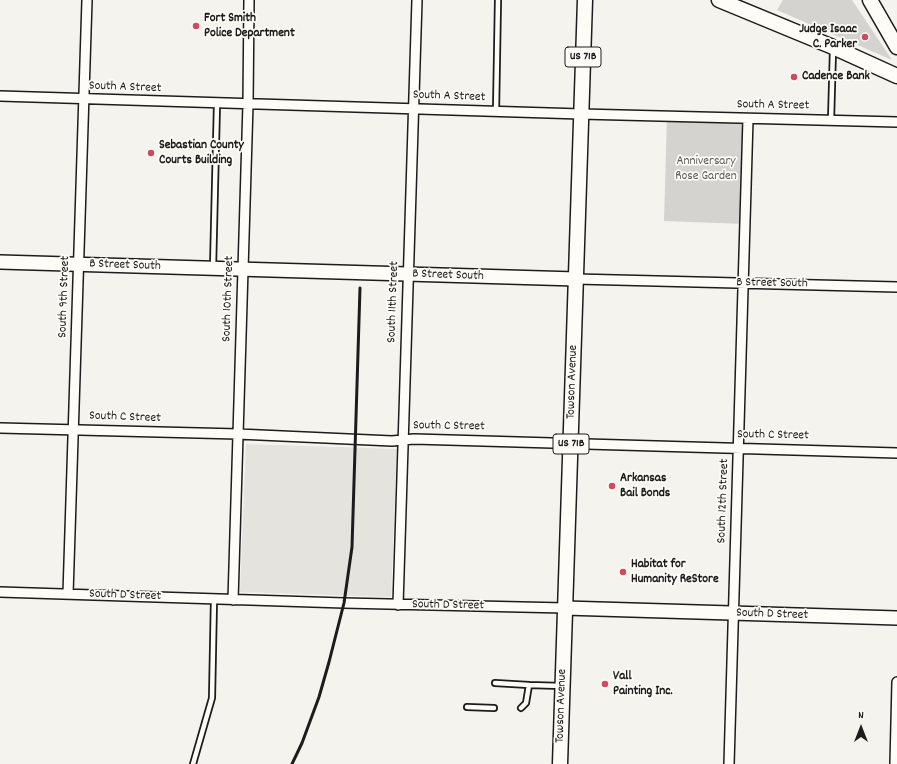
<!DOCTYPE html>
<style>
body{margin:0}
#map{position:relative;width:897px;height:764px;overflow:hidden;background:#f4f3ee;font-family:Dekko,sans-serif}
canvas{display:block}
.north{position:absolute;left:841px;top:708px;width:40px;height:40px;-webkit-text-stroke:3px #fdfcf7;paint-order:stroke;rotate:0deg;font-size:11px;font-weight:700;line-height:16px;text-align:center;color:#1c1c1c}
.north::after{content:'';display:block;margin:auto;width:14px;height:18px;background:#1c1c1c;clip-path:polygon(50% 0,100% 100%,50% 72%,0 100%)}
</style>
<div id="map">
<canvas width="897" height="764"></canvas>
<div class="north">N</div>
</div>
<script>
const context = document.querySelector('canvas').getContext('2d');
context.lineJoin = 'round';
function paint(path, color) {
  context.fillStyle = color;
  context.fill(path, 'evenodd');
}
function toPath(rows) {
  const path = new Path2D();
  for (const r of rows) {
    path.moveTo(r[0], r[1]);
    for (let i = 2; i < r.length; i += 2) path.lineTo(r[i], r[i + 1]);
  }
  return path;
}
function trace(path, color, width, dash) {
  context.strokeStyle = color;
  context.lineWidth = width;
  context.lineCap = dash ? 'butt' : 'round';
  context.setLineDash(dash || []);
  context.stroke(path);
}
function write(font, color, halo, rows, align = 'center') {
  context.font = font + ' Dekko,sans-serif';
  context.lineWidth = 3.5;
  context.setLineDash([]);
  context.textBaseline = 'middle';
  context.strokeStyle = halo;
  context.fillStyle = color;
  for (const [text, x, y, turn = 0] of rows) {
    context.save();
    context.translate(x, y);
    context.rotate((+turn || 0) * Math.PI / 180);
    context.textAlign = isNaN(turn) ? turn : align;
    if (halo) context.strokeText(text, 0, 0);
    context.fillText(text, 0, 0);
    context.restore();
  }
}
paint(toPath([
 [246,444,397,449,391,597,240,592]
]), '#e4e3de');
paint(toPath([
 [783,0,852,0,892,60,777,10],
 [667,117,748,119,745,224,664,221]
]), '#d4d3cf');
const lane = toPath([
 [496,112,498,0],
 [831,121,833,49],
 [213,268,217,104],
 [495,683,529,685],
 [467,707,494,708],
 [521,708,526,703,529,685,562,686],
 [193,764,212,698,214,599]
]);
const street = toPath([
 [0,96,581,114,897,122],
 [576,279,897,287],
 [0,428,238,434,392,441,414,439,897,453],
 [0,592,344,603,565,608],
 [68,594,87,0],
 [233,600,248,104,249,0],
 [398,605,417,0],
 [729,764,748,119],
 [895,764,897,682]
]);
const secondary = toPath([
 [0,262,576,279],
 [565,608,897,618]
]);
const primary = toPath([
 [719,0,833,47,897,76],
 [870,0,897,47],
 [560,764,585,0]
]);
trace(lane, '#1c1c1c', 8);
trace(street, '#1c1c1c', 12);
trace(secondary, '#1c1c1c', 16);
trace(primary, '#1c1c1c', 17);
trace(lane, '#fdfcf7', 4.5);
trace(street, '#fdfcf7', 9);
trace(secondary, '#fdfcf7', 13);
trace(primary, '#fdfcf7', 14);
trace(toPath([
 [292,764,302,743,319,697,329,662,344,603,352,547,360,288]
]), '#1c1c1c', 3);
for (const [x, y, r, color] of [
 [196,26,4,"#d1495b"],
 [865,37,4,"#d1495b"],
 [794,77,4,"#d1495b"],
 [151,153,4,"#d1495b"],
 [612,486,4,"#d1495b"],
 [623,572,4,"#d1495b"],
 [605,684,4,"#d1495b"]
]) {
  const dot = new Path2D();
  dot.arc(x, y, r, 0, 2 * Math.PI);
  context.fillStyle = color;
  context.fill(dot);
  trace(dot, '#fdfcf7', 1.5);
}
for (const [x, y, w] of [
 [583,57,36],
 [571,444,36]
]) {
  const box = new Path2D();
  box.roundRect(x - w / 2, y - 10, w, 20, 3);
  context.fillStyle = '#fdfcf7';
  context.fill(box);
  trace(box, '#1c1c1c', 1);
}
write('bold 12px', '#1c1c1c', null, [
 ["US 71B",583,57],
 ["US 71B",571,444]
]);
write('bold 13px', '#1c1c1c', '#fdfcf7', [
 ["Fort Smith",204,19],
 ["Police Department",204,34],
 ["Judge Isaac",857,30,"right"],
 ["C. Parker",857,45,"right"],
 ["Cadence Bank",802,77],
 ["Sebastian County",159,146],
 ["Courts Building",159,161],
 ["Arkansas",620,479],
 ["Bail Bonds",620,494],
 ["Habitat for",631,565],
 ["Humanity ReStore",631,580],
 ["Vall",613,677],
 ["Painting Inc.",613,692]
], 'left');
write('13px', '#1c1c1c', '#fdfcf7', [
 ["South A Street",125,88,2],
 ["South A Street",449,97,2],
 ["South A Street",773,106,1],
 ["B Street South",125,266,2],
 ["B Street South",448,276,2],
 ["B Street South",772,284,1],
 ["South 9th Street",65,297,-88],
 ["South 10th Street",229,299,-88],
 ["South 11th Street",394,302,-88],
 ["Towson Avenue",573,382,-88],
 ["South C Street",125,418,2],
 ["South C Street",449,427,1],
 ["South C Street",773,436,1],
 ["South 12th Street",724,501,-88],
 ["South D Street",125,596,2],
 ["South D Street",448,606,1],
 ["South D Street",772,615,2],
 ["Towson Avenue",562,706,-88]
]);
write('13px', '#5c5c5b', '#fdfcf7', [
 ["Anniversary",706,162],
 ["Rose Garden",706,177]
]);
</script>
